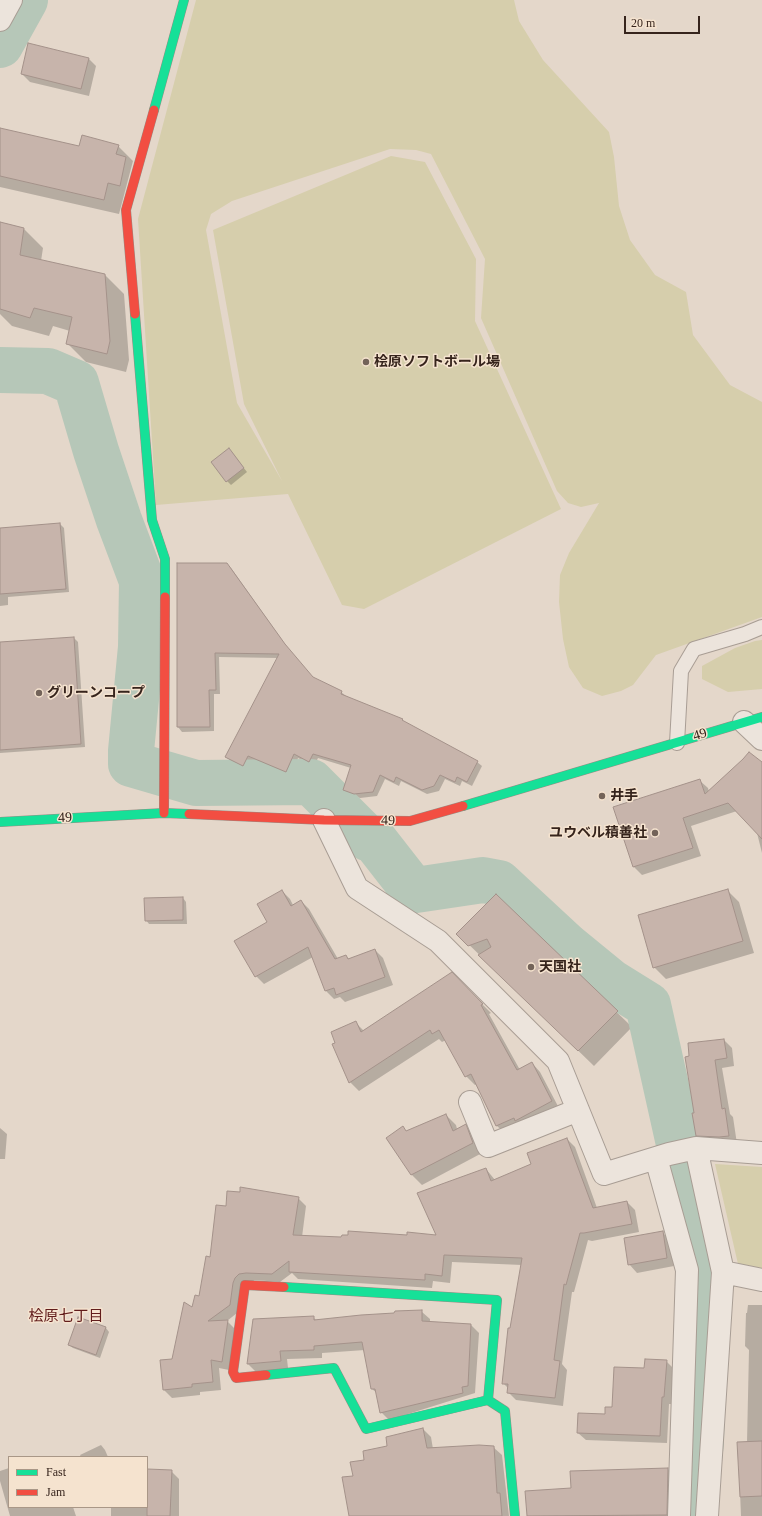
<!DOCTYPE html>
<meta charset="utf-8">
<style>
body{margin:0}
#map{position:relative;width:762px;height:1516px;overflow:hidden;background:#e4d7ca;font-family:"Times New Roman",serif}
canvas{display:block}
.legend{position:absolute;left:8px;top:1456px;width:140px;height:52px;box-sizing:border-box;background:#f5e3cf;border:1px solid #a99787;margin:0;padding:5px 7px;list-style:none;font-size:12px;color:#36241c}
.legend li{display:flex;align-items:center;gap:8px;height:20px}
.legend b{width:20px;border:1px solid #a99787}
.scale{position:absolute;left:624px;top:16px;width:76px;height:18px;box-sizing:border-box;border:2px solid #36241c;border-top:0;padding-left:5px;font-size:12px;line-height:14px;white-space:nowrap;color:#36241c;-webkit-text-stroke:3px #f5e3cf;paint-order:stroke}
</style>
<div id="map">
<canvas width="762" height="1516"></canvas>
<ul class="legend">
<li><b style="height:5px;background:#16e098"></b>Fast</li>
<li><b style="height:5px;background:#f24e42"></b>Jam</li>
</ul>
<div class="scale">20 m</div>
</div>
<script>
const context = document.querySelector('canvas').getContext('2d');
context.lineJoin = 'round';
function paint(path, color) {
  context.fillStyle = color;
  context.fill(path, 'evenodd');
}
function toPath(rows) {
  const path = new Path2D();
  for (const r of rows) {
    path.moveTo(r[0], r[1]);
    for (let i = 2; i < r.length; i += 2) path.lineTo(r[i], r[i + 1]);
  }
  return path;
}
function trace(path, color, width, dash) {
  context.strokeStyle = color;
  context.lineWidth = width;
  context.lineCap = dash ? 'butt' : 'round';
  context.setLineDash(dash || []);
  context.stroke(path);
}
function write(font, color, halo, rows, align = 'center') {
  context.font = font + ' "Times New Roman","Noto Sans JP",serif';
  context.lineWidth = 3;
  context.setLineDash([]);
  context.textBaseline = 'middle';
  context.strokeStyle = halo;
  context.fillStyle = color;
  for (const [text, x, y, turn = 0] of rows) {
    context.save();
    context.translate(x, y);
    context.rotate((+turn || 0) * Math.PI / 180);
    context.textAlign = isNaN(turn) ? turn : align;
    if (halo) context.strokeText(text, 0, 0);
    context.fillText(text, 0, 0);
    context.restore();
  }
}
paint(toPath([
 [196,0,514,0,519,21,543,60,609,132,614,157,619,206,630,240,655,275,686,292,693,335,730,385,762,402,762,617,656,655,633,685,621,691,602,696,583,688,569,667,563,639,559,602,560,575,569,553,599,503,581,507,568,503,557,491,481,318,485,259,431,154,416,150,390,149,232,201,211,214,206,230,237,403,282,481,244,404,213,230,391,156,425,162,476,259,475,321,561,509,364,609,342,605,288,494,156,505,138,219],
 [762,640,762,689,728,692,702,679,702,666,735,648,755,641],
 [715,1164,762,1167,762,1268,738,1264]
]), '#d6ceac');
paint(toPath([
 [88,58,96,66,89,96,30,82,22,74],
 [0,129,80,147,118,146,133,161,119,214,0,187],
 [0,223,24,229,43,248,41,261,105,275,124,294,129,360,126,372,86,362,67,343,70,331,53,326,49,336,12,326,0,314],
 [232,453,247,472,231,485,227,481],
 [60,524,64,528,69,592,8,597,8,605,0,606,0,529],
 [178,564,226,564,231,568,289,650,313,679,341,692,346,696,402,720,406,723,477,762,482,766,472,786,462,781,460,786,445,779,439,791,427,794,401,781,399,786,385,779,377,796,360,798,348,794,344,789,351,768,318,758,314,766,298,758,291,776,253,760,248,770,231,761,226,757,278,658,219,657,220,694,214,694,214,731,182,732,178,727],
 [74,638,78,642,85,747,0,753,0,643],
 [762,763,762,853,757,833,737,811,691,826,701,856,642,875,634,867,699,780,708,788,709,792],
 [727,890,739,902,754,953,666,979,654,967],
 [282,891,290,899,293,905,301,901,309,909,338,959,346,956,349,959,375,950,383,958,393,985,345,1002,340,997,334,999,326,991,313,957,264,984,256,976,236,942,269,923],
 [496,895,632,1027,594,1066,458,934],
 [183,898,186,902,187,924,149,924,146,920],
 [452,974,491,1013,489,1014,520,1070,532,1063,540,1072,560,1110,506,1134,497,1126,477,1084,475,1085,466,1076,446,1040,442,1042,439,1039,359,1091,350,1082,355,1022,364,1031],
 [724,1040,732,1048,734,1066,722,1068,730,1114,733,1117,737,1144,705,1143,697,1135,695,1114,686,1058],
 [446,1115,456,1125,457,1129,465,1126,475,1135,482,1153,422,1185,412,1175,387,1139],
 [0,1128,7,1134,5,1159,0,1159,0,1161],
 [567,1139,575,1147,597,1208,627,1202,635,1210,639,1232,592,1241,588,1240,574,1292,572,1292,562,1364,567,1370,563,1406,516,1400,508,1392,509,1389,503,1383,522,1265,452,1262,450,1283,433,1281,432,1288,298,1279,292,1273,280,1282,254,1280,237,1313,227,1321,235,1329,229,1370,219,1368,221,1390,200,1392,200,1395,172,1398,164,1390,173,1360,193,1309,200,1298,226,1207,298,1198,306,1206,302,1237,342,1238,438,1236,486,1169,495,1180,532,1164],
 [662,1232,670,1240,674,1266,637,1273,629,1264],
 [748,1305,762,1305,762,1516,741,1516,738,1443,747,1442,749,1350,745,1346,746,1313,747,1313],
 [422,1312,430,1319,430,1322,471,1325,479,1333,475,1393,389,1420,381,1412,377,1393,372,1389,365,1350,322,1353,322,1358,287,1359,288,1368,256,1372,248,1364,254,1320,313,1317,316,1320],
 [106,1328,109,1332,100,1358,73,1348,69,1345],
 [666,1361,674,1369,672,1404,669,1404,667,1443,586,1440,578,1433,606,1415],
 [423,1429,431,1437,433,1449,493,1447,502,1455,509,1516,350,1516,354,1476,365,1461,389,1447],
 [101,1445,105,1450,108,1457,81,1457,80,1455],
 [9,1468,9,1507,73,1507,76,1516,10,1516,0,1481,0,1471],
 [668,1469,675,1477,674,1516,528,1516,526,1492,572,1489],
 [147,1471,171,1471,179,1479,179,1516,111,1516,111,1507,147,1507]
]), '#0003');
trace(toPath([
 [0,45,25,0],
 [0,370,48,371,76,383,96,451,119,520,142,581,141,647,131,751,131,764,196,783,311,782,367,838,375,841,407,882,409,891,483,880,499,883,567,946,611,982,648,1005,685,1171,705,1276,701,1442,693,1516]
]), '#b6c7b8', 46);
const building = toPath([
 [28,43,89,58,81,89,21,74,28,43],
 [0,128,79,146,82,135,119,145,116,154,126,157,120,186,108,183,104,200,0,176,0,128],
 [0,222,24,228,20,255,105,274,110,341,107,354,66,344,72,317,34,308,30,318,0,309,0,222],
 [229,448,244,468,226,482,211,462,229,448],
 [60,523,66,589,0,594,0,528,60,523],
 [177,563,227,563,285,644,313,677,342,691,341,694,403,719,402,720,478,761,467,782,457,777,455,782,440,775,434,786,422,790,396,777,394,782,380,775,373,792,354,794,343,790,351,765,313,754,309,762,294,754,286,772,248,756,243,766,225,757,279,654,215,653,216,690,209,690,210,727,177,727,177,563],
 [74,637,81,744,0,750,0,642,74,637],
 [749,752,762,762,762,839,728,803,683,818,693,848,633,867,613,807,700,779,705,794,743,759,749,752],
 [728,889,743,941,653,968,638,915,728,889],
 [282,890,291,906,301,900,335,959,346,955,348,959,375,949,385,977,336,995,334,988,325,991,308,947,255,977,234,941,267,922,257,904,282,890],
 [496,894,618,1011,578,1051,478,955,491,947,487,939,468,946,456,934,496,894],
 [183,897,183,920,145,921,144,898,183,897],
 [452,972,483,1004,481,1005,517,1070,532,1062,552,1101,515,1121,514,1118,496,1126,471,1074,465,1077,439,1030,432,1034,430,1030,349,1083,332,1044,335,1043,331,1032,356,1021,361,1032,452,972],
 [724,1039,727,1058,715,1060,722,1109,725,1108,729,1136,719,1137,696,1136,692,1113,694,1113,685,1057,689,1056,688,1043,724,1039],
 [446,1114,453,1131,466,1124,473,1143,411,1175,386,1138,403,1126,406,1131,446,1114],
 [567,1138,593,1208,627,1201,632,1224,584,1233,580,1233,566,1285,564,1284,554,1360,560,1361,555,1398,507,1393,508,1384,502,1384,508,1328,510,1328,522,1258,444,1255,442,1276,425,1274,425,1280,289,1272,289,1261,272,1274,246,1273,239,1274,235,1278,233,1283,230,1305,208,1321,228,1320,222,1362,211,1360,213,1382,192,1384,192,1387,163,1390,160,1360,172,1359,184,1302,192,1307,195,1295,199,1296,206,1256,210,1257,216,1205,226,1206,227,1191,240,1192,240,1187,299,1197,293,1235,341,1237,342,1235,348,1235,348,1231,407,1235,407,1232,436,1235,417,1193,486,1168,491,1181,531,1164,527,1153,567,1138],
 [663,1231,667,1258,628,1265,624,1238,663,1231],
 [422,1310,422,1321,471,1324,468,1386,462,1387,463,1393,380,1413,375,1389,371,1389,362,1342,314,1346,314,1350,280,1351,281,1361,247,1364,253,1319,314,1316,314,1320,361,1315,394,1313,395,1311,422,1310],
 [78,1317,106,1327,96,1355,68,1345,78,1317],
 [645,1359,667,1360,664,1397,662,1397,660,1436,577,1433,578,1413,605,1414,605,1407,612,1407,614,1367,644,1368,645,1359],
 [423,1428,427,1448,479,1445,494,1446,497,1493,500,1493,502,1516,349,1516,342,1477,353,1476,350,1462,364,1460,363,1451,387,1446,386,1437,423,1428],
 [762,1441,762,1496,740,1497,737,1442,762,1441],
 [668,1468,667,1515,527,1516,525,1491,571,1488,570,1471,668,1468],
 [147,1469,172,1470,170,1516,147,1516,147,1469]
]);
paint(building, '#c7b4ab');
trace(building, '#a4928a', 1);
const lane = toPath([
 [677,743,681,671,694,649,745,634,762,627]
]);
const street = toPath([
 [0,20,11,0],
 [744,722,762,739],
 [324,820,357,888,438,941,558,1061,604,1174,669,1154,696,1148,762,1153],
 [470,1102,488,1146,578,1110],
 [696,1148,723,1272,707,1516],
 [656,1158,687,1270,679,1516],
 [723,1272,762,1280]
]);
const fast = toPath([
 [154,110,184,0],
 [135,314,152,520,165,559,165,597],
 [463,806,762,717],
 [0,822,164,813,189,814],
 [284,1287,497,1300,488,1400],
 [266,1375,334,1368,366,1429,488,1400,505,1411,515,1516]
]);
const jam = toPath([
 [135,314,126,210,154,110],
 [164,813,165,597],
 [189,814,324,820,410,821,463,806],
 [266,1375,236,1378,233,1372,245,1285,284,1287]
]);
trace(lane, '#a89d94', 16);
trace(street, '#a89d94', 24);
trace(fast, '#988c84', 10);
trace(jam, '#988c84', 10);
trace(lane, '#ece4dc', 14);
trace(street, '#ece4dc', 22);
trace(fast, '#16e098', 9);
trace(jam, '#f24e42', 9);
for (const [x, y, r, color] of [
 [366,362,4,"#736359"],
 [39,693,4,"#736359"],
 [602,796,4,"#736359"],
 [655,833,4,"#736359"],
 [531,967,4,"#736359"]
]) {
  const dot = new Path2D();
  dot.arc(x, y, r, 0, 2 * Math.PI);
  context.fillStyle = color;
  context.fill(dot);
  trace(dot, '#f5e3cf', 1.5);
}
write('bold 14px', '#36241c', '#f5e3cf', [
 ["桧原ソフトボール場",374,362],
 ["グリーンコープ",47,693],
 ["井手",610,796],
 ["ユウベル積善社",647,833,"right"],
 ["天国社",539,967]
], 'left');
write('14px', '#36241c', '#f5e3cf', [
 ["49",700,735,-17],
 ["49",65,818,-3],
 ["49",388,821,1]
]);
write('15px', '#621d1c', '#f5e3cf', [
 ["桧原七丁目",66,1317]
]);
</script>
